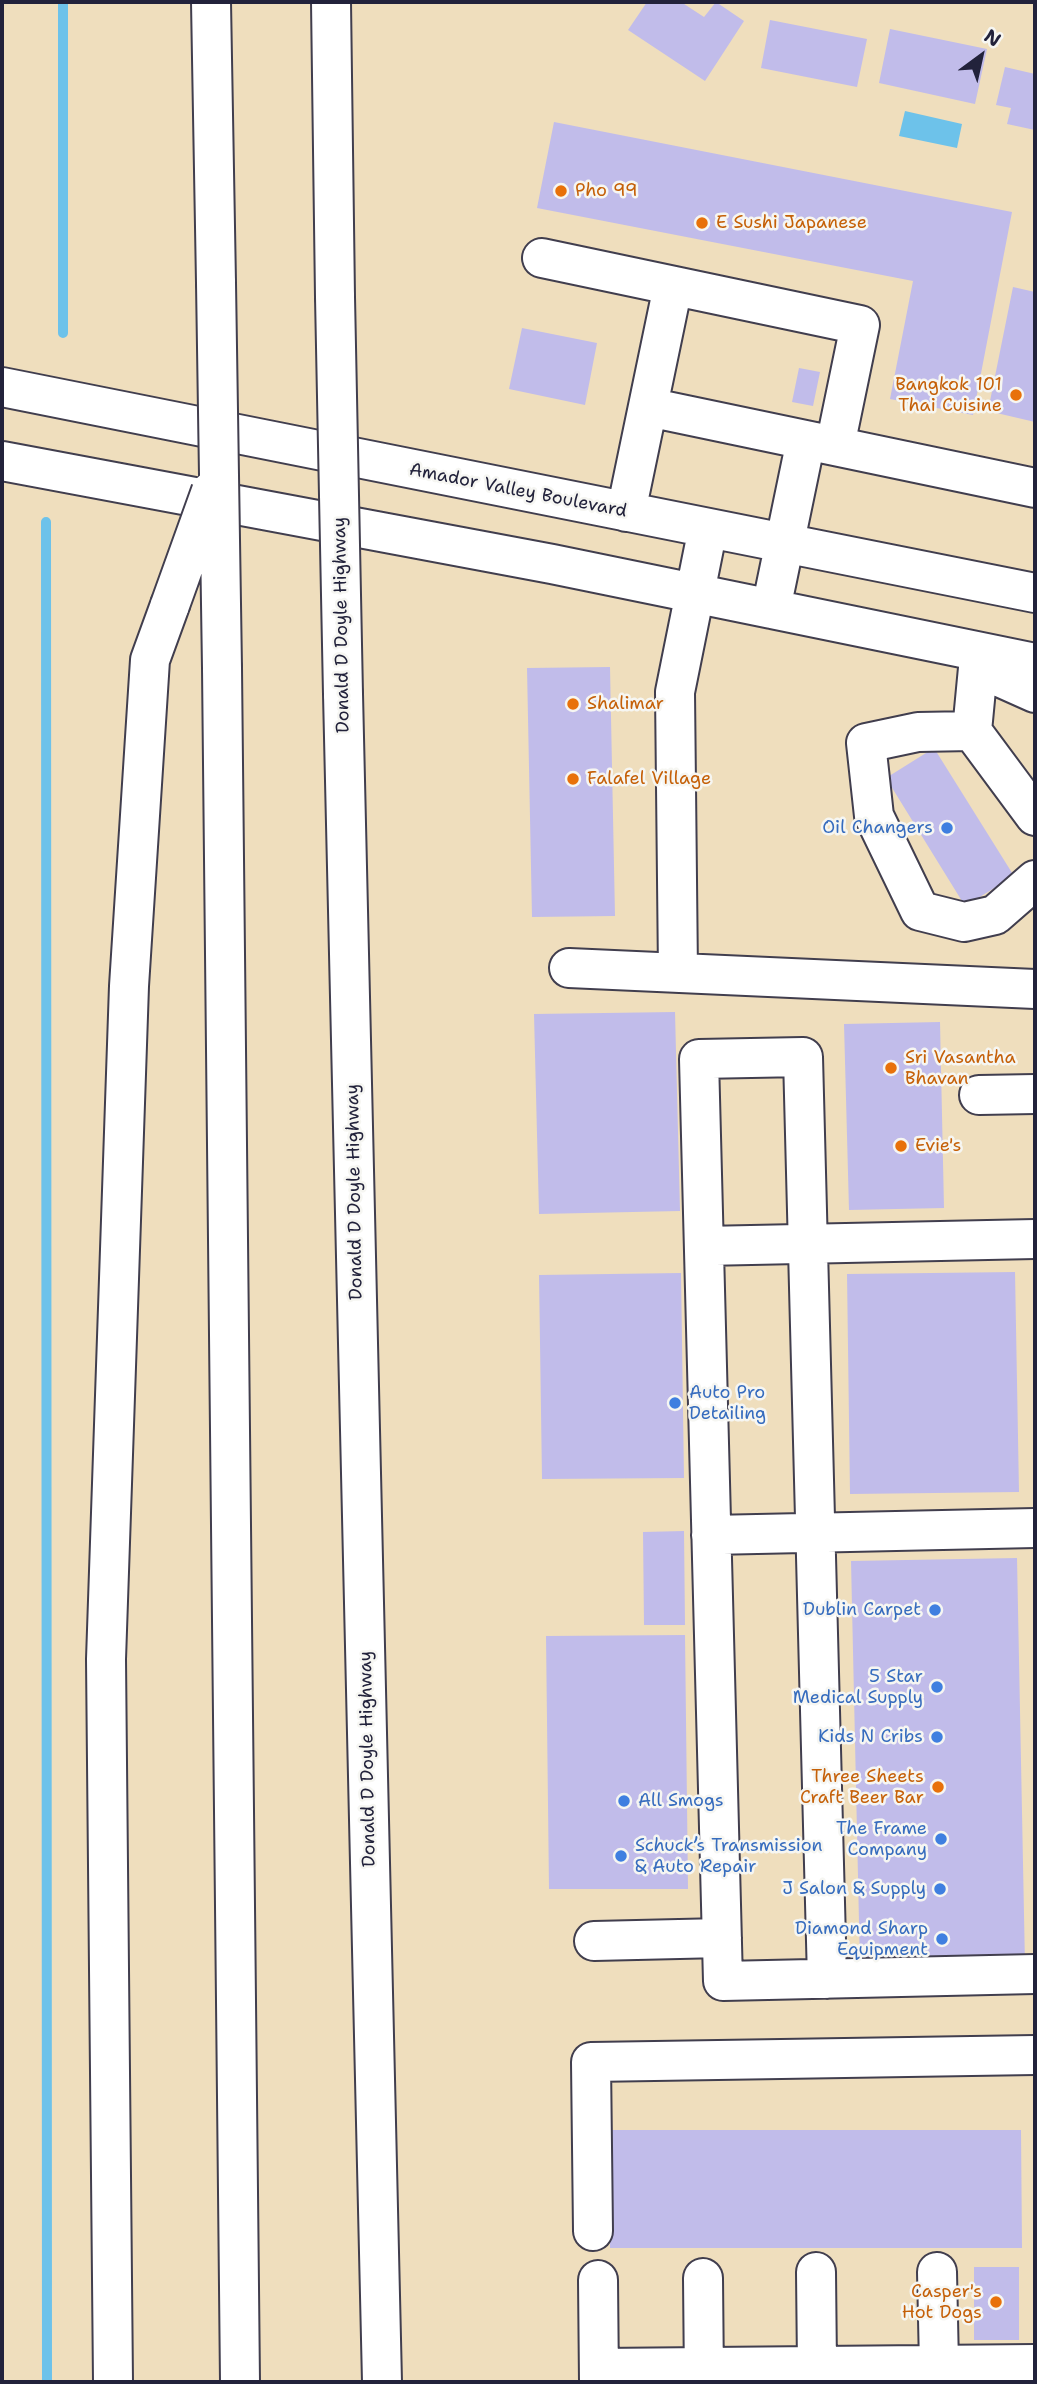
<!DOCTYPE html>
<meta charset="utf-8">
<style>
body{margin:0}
#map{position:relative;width:1037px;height:2384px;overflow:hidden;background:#efdebd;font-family:"Shantell Sans",sans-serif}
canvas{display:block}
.frame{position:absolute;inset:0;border:4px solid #22223b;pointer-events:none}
.north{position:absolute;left:946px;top:21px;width:70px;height:70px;-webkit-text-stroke:5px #f6f6f2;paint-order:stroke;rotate:33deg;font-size:19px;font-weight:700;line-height:28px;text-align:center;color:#22223b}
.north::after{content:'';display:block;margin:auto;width:24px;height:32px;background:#22223b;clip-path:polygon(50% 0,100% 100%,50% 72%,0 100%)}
</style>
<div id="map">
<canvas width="1037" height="2384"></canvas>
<div class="frame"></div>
<div class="north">N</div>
</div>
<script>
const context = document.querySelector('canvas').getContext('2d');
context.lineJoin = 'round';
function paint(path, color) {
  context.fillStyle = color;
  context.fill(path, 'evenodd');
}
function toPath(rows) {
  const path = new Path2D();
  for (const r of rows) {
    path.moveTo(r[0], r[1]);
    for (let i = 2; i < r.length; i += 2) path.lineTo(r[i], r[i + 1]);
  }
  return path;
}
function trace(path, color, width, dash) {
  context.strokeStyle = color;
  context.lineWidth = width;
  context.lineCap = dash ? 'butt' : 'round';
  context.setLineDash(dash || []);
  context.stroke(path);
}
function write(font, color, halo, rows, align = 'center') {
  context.font = font + ' "Shantell Sans",sans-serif';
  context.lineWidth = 5;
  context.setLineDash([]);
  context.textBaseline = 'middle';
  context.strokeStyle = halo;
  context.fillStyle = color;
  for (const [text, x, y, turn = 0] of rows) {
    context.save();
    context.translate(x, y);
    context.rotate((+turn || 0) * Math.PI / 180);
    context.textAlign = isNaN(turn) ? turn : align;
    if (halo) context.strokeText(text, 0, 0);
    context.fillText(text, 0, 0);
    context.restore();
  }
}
paint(toPath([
 [905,111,962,124,957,148,899,136]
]), '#6dc2ea');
trace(toPath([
 [63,2,63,333],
 [46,522,47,2382]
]), '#6dc2ea', 10);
paint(toPath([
 [647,2,681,2,704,17,716,2,744,21,705,81,628,30],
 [770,20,867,39,857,87,761,68],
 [890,29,987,49,975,104,879,83],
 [1005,67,1035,74,1035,130,1007,124,1011,108,996,105],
 [554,122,1012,212,973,415,890,399,913,281,537,208],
 [1013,287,1035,292,1035,422,988,411],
 [522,328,597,343,585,405,509,389],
 [799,368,820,372,813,406,792,402],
 [610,667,615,916,532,917,527,668],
 [934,748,1014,876,965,906,886,778],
 [675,1012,680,1211,539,1214,534,1014],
 [940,1022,944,1208,849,1210,844,1024],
 [1015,1272,1019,1492,850,1494,847,1274],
 [681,1273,684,1478,542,1479,539,1275],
 [684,1531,685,1625,644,1625,643,1532],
 [1017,1558,1025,1965,860,1967,851,1561],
 [685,1635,688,1889,549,1889,546,1636],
 [609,2130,1021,2130,1022,2248,610,2248],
 [974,2267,1019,2267,1019,2340,974,2340]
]), '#c1bcea');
const minor = toPath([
 [542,258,860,325,835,446],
 [2,387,1035,593],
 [648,407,1035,488],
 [2,461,552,564,1035,663],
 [626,512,673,286],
 [771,609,806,440],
 [978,668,972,731,918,732,866,743,874,816,920,911,964,922,995,915,1035,880],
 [979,668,1035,693],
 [972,731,1035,816],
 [569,968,1035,989],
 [678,973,675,692,708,528],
 [979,1095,1035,1094],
 [704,1246,1035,1239],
 [711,1535,1035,1528],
 [594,1941,722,1938],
 [827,1979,803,1057,699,1059,723,1981,1035,1974],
 [593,2231,591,2062,1035,2055],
 [816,2272,817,2366],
 [937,2272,939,2365],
 [703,2278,704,2382],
 [598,2280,599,2382],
 [599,2368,1035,2364]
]);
const highway = toPath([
 [211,2,216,283],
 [331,2,335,297],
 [222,668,240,2382],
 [343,694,382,2382],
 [113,2382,106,1659,129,986,150,660,170,605]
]);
trace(minor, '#413e4e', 42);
trace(highway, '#413e4e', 42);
trace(minor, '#fff', 38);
trace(highway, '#fff', 38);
const highwayBridge = toPath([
 [216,283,222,668],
 [335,297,343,694],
 [170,605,211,491]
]);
trace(highwayBridge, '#413e4e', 42, []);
trace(highwayBridge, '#fff', 38);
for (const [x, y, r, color] of [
 [561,191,7,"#e8710a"],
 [702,223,7,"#e8710a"],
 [1016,395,7,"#e8710a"],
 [573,704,7,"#e8710a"],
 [573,779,7,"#e8710a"],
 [947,828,7,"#3f7fe0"],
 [891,1068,7,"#e8710a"],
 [901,1146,7,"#e8710a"],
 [675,1403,7,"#3f7fe0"],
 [935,1610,7,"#3f7fe0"],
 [937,1687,7,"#3f7fe0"],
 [937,1737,7,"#3f7fe0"],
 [938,1787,7,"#e8710a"],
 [624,1801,7,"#3f7fe0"],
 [941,1839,7,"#3f7fe0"],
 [621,1856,7,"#3f7fe0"],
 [940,1889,7,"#3f7fe0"],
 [942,1939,7,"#3f7fe0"],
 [996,2302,7,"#e8710a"]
]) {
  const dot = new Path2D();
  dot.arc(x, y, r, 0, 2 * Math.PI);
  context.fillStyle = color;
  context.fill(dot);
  trace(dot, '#f6f6f2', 2.5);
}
write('18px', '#c56008', '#f6f6f2', [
 ["Pho 99",575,191],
 ["E Sushi Japanese",716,223],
 ["Bangkok 101",1002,385,"right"],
 ["Thai Cuisine",1002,406,"right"],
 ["Shalimar",587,704],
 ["Falafel Village",587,779],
 ["Sri Vasantha",905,1058],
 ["Bhavan",905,1079],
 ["Evie's",915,1146],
 ["Three Sheets",924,1777,"right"],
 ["Craft Beer Bar",924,1798,"right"],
 ["Casper's",982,2292,"right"],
 ["Hot Dogs",982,2313,"right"]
], 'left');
write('18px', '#22223b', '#f6f6f2', [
 ["Amador Valley Boulevard",518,491,11],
 ["Donald D Doyle Highway",342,625,-91],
 ["Donald D Doyle Highway",355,1192,-91],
 ["Donald D Doyle Highway",368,1759,-91]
]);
write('18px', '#366cbe', '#f6f6f2', [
 ["Oil Changers",933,828],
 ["Auto Pro",689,1393,"left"],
 ["Detailing",689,1414,"left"],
 ["Dublin Carpet",921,1610],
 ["5 Star",923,1677],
 ["Medical Supply",923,1698],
 ["Kids N Cribs",923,1737],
 ["All Smogs",638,1801,"left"],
 ["The Frame",927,1829],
 ["Company",927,1850],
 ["Schuck’s Transmission",635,1846,"left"],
 ["& Auto Repair",635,1867,"left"],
 ["J Salon & Supply",926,1889],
 ["Diamond Sharp",928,1929],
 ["Equipment",928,1950]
], 'right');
</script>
